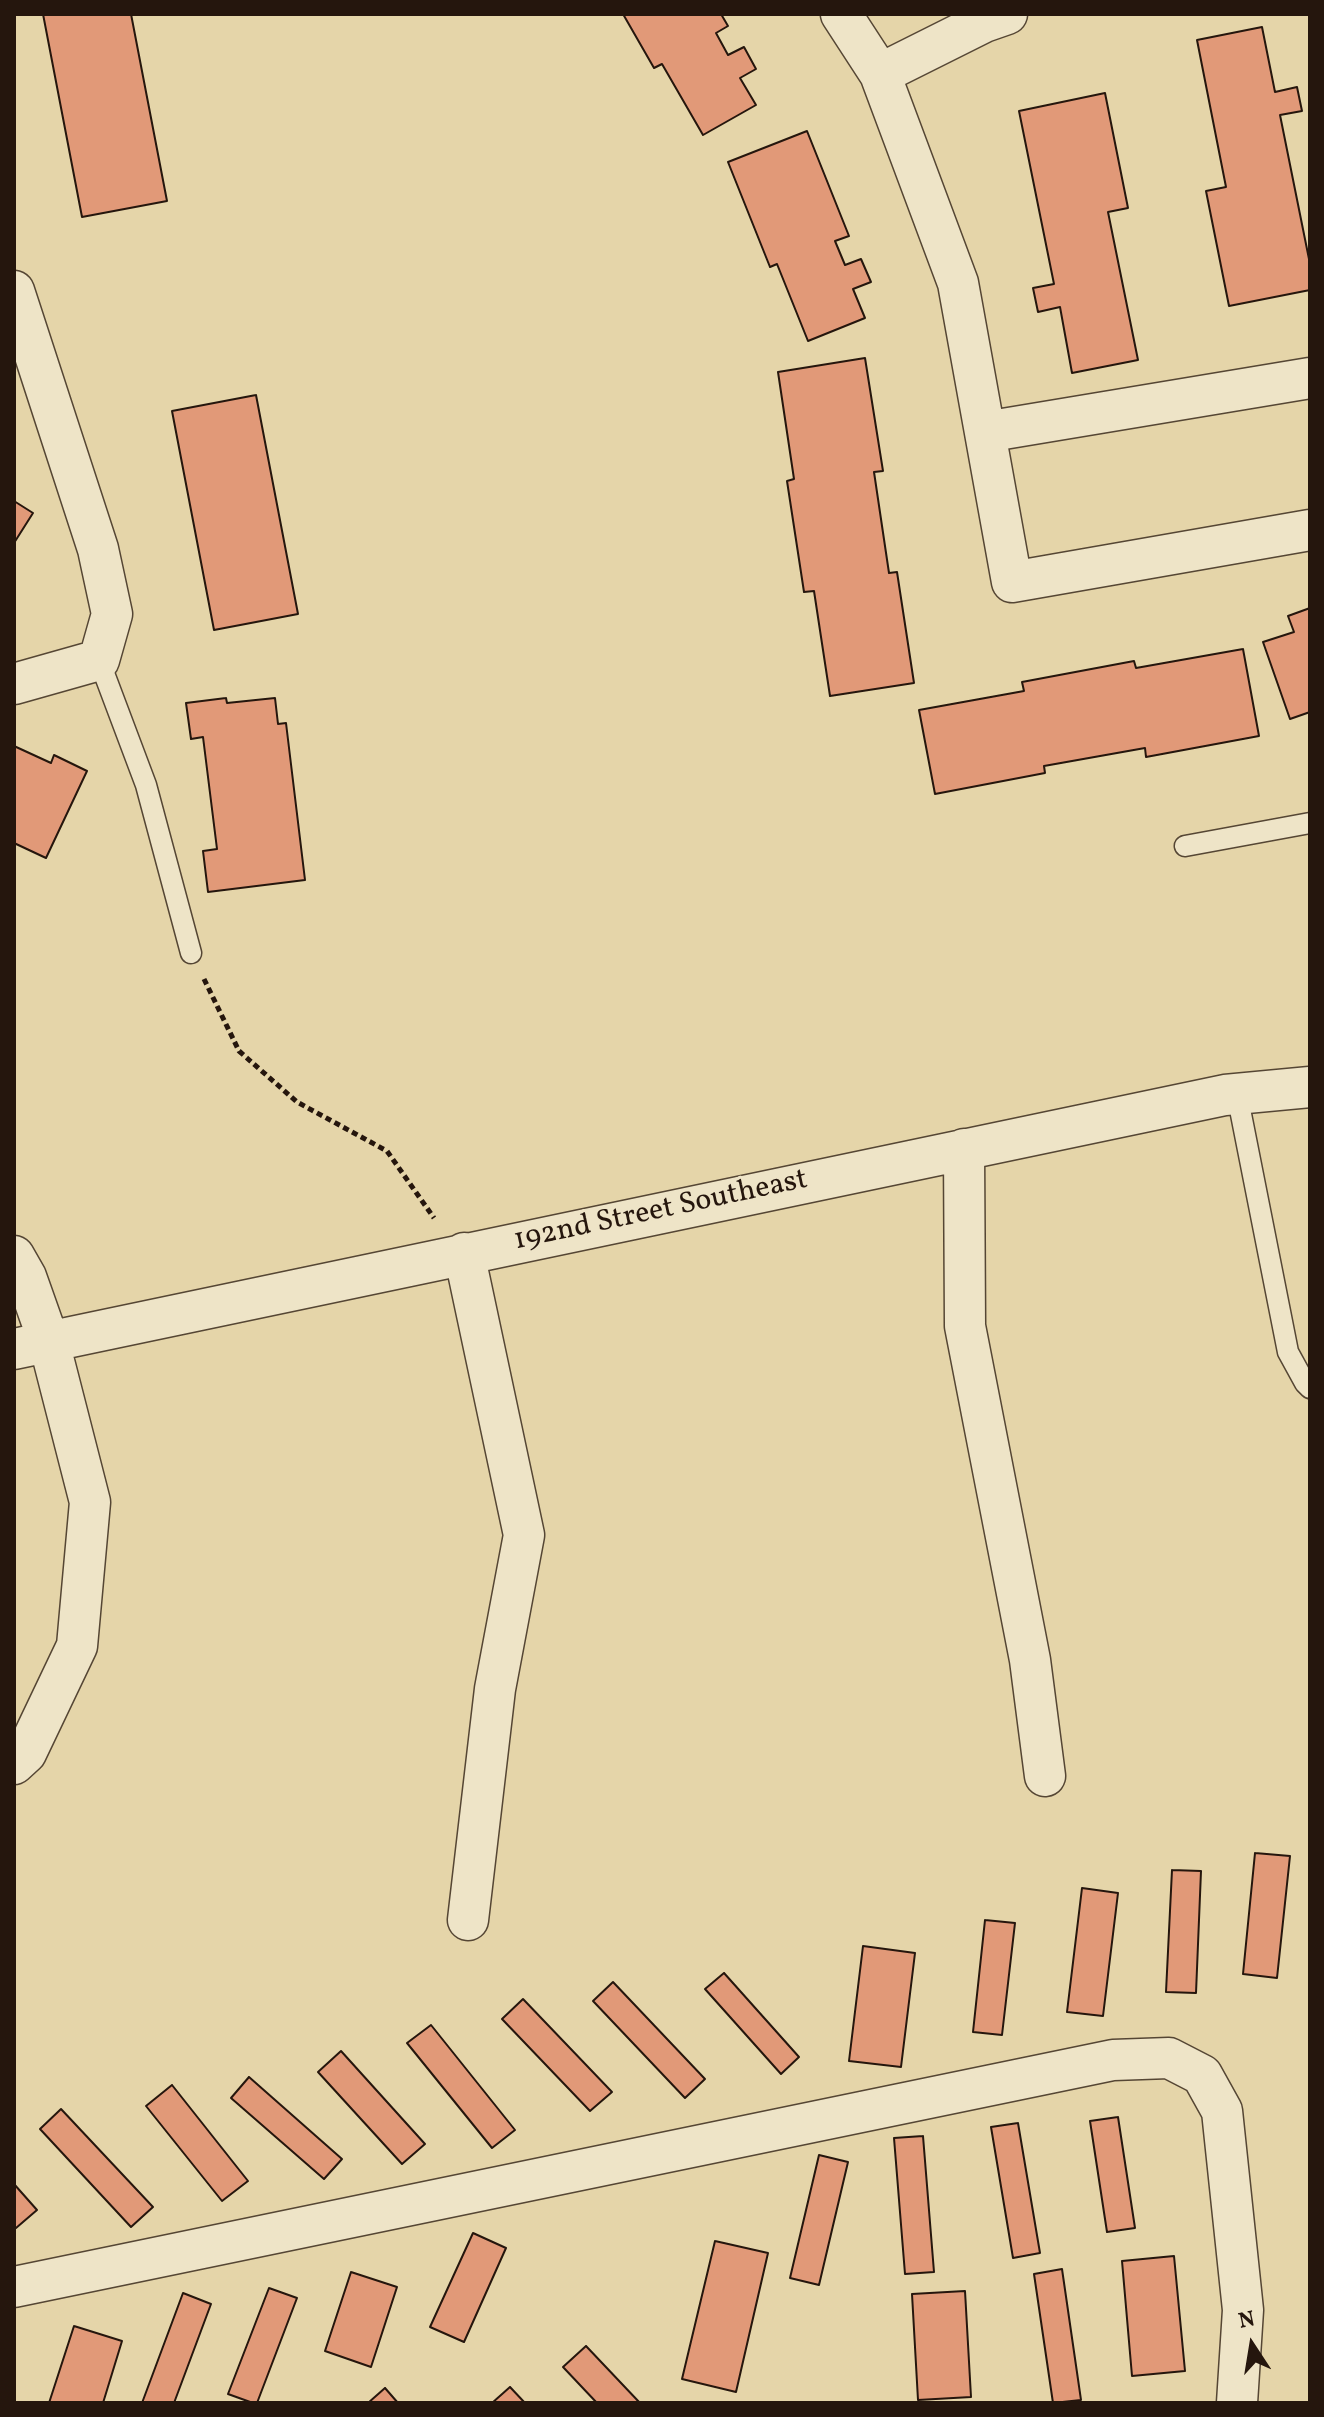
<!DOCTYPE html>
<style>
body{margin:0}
#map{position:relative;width:1324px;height:2417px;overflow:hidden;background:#e5d5a9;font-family:Vollkorn,serif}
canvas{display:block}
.frame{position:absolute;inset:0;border:16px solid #25160d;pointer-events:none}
.north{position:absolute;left:1212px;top:2305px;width:80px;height:80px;-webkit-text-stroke:6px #eee4c7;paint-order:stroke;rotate:348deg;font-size:22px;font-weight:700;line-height:32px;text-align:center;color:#25160d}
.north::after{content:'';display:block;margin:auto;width:28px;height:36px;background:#25160d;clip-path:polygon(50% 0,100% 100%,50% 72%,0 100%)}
</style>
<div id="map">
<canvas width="1324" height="2417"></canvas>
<div class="frame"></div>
<div class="north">N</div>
</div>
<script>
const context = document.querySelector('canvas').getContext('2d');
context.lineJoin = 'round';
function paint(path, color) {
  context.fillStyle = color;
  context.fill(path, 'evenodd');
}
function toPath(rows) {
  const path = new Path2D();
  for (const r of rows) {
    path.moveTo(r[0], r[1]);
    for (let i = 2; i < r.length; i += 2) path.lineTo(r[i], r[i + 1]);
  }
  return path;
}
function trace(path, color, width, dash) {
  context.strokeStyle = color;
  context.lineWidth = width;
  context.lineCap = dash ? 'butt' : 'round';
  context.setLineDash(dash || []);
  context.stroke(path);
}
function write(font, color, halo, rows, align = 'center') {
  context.font = font + ' Vollkorn,serif';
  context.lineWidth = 6;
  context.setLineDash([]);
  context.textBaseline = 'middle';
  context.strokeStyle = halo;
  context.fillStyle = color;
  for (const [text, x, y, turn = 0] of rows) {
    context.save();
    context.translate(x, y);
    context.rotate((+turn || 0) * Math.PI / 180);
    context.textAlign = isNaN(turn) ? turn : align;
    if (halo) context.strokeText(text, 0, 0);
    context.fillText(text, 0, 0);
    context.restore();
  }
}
const building = toPath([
 [43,14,131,14,167,201,82,217,43,14],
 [623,14,721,14,728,26,716,33,728,55,744,47,756,69,740,78,756,105,703,135,662,64,654,68,623,14],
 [1262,27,1275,92,1297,87,1302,111,1280,115,1310,264,1310,290,1229,306,1206,191,1226,187,1197,40,1262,27],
 [1105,93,1128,208,1108,212,1138,360,1072,373,1060,307,1038,312,1033,288,1054,284,1019,111,1105,93],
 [807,131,849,236,835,241,845,265,861,259,871,282,853,289,865,318,808,341,777,264,770,267,728,162,807,131],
 [865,358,883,471,874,472,889,573,897,572,914,683,830,696,814,591,804,592,787,481,794,479,778,372,865,358],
 [256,395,298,614,214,630,172,411,256,395],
 [14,501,33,513,14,543,14,501],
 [1310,608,1310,712,1290,719,1263,642,1294,632,1288,616,1310,608],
 [1243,649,1259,736,1146,757,1145,748,1044,766,1045,773,935,794,919,710,1024,691,1022,682,1134,661,1136,668,1243,649],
 [226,698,227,703,275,698,278,724,286,723,305,880,208,892,203,851,217,849,203,737,191,739,186,703,226,698],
 [14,746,51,763,54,755,87,771,46,858,14,843,14,746],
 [1255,1853,1290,1856,1277,1978,1243,1974,1255,1853],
 [1172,1870,1201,1871,1196,1993,1166,1992,1172,1870],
 [1082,1888,1118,1893,1103,2016,1067,2012,1082,1888],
 [985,1920,1015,1923,1002,2035,973,2032,985,1920],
 [863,1946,915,1953,901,2067,849,2061,863,1946],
 [724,1973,799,2057,781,2074,705,1989,724,1973],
 [613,1982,705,2079,685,2098,593,2001,613,1982],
 [523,1999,612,2092,590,2111,502,2019,523,1999],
 [431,2025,515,2130,492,2148,407,2043,431,2025],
 [341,2051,425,2144,402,2164,318,2072,341,2051],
 [249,2077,342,2159,324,2179,231,2098,249,2077],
 [172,2085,248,2181,222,2201,146,2106,172,2085],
 [61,2109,153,2207,131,2227,40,2129,61,2109],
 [1118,2117,1135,2228,1107,2232,1090,2121,1118,2117],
 [1018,2123,1040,2253,1013,2258,991,2127,1018,2123],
 [923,2136,934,2272,905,2274,894,2138,923,2136],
 [819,2155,848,2162,819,2285,790,2278,819,2155],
 [14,2184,37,2210,16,2228,14,2226,14,2184],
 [473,2233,506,2248,464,2342,430,2327,473,2233],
 [715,2241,768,2253,736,2392,682,2379,715,2241],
 [1174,2256,1185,2371,1132,2376,1122,2261,1174,2256],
 [1062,2269,1081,2400,1053,2403,1034,2274,1062,2269],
 [351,2272,397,2287,371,2367,325,2351,351,2272],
 [269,2288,297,2298,257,2403,253,2403,228,2394,269,2288],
 [965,2291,971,2397,918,2400,912,2294,965,2291],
 [183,2293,211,2304,174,2403,142,2403,183,2293],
 [74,2326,122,2341,103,2403,49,2403,74,2326],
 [586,2346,640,2403,597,2403,563,2367,586,2346],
 [510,2387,525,2403,492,2403,510,2387],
 [385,2388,398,2403,368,2403,385,2388]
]);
paint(building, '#e19978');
trace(building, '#25160d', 2);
const lane = toPath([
 [99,660,146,785,191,953],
 [1185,846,1310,823],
 [1237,1094,1288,1352,1305,1383,1310,1388]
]);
const street = toPath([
 [841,14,880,74],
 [1007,14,984,22,880,74,958,283,1012,582,1310,530],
 [14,291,98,549,112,614,99,660,14,684],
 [985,432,1310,378],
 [964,1149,965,1326,1030,1660,1045,1776],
 [464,1253,524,1535,495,1689,468,1920],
 [14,1256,26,1277,49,1342,90,1502,77,1646,26,1753,14,1764],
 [14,1349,1225,1095,1310,1087],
 [14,2287,1113,2060,1169,2058,1202,2075,1222,2111,1243,2310,1237,2403]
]);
trace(lane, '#554634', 23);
trace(street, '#554634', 43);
trace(toPath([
 [204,979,239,1051,297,1102,387,1151,434,1218]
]), '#25160d', 5, [6, 4]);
trace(lane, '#eee4c7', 20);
trace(street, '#eee4c7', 40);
write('30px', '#25160d', '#eee4c7', [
 ["192nd Street Southeast",661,1212,-12]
]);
</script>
